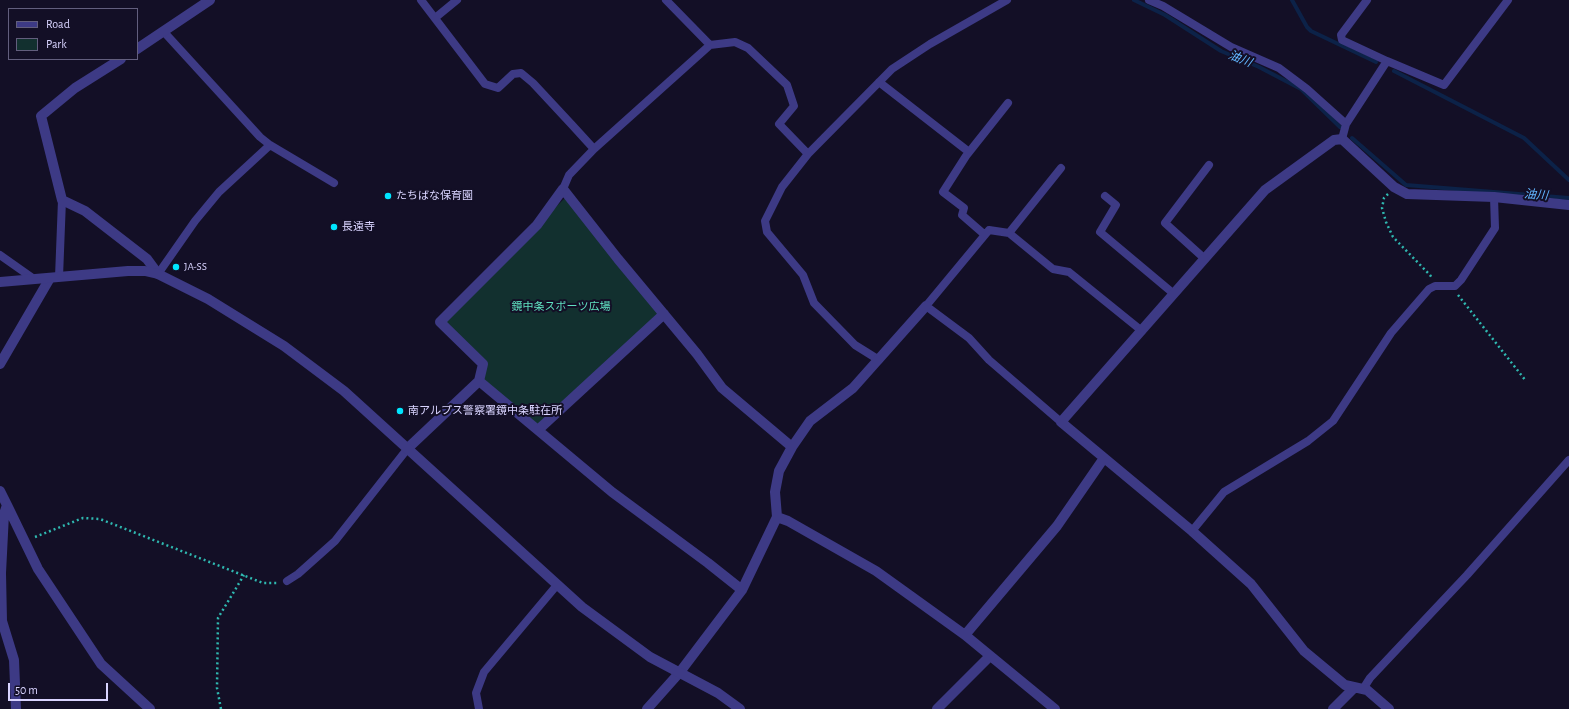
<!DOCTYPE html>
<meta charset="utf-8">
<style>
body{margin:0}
#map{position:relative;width:1569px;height:709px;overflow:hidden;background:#130f26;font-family:"Alegreya Sans",sans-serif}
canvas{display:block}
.legend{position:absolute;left:8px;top:8px;width:130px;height:52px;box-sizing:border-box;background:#130f26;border:1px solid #625e7d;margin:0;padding:5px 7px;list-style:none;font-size:12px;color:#d9d4ff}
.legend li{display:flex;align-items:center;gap:8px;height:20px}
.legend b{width:20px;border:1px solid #625e7d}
.scale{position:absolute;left:8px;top:683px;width:100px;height:18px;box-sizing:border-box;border:2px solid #d9d4ff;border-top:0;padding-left:5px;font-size:12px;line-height:14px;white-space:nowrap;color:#d9d4ff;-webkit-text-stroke:3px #130f26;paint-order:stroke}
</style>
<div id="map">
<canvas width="1569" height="709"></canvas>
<ul class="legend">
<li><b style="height:5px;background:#3d3a85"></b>Road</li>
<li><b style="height:11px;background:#12302f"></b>Park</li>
</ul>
<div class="scale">50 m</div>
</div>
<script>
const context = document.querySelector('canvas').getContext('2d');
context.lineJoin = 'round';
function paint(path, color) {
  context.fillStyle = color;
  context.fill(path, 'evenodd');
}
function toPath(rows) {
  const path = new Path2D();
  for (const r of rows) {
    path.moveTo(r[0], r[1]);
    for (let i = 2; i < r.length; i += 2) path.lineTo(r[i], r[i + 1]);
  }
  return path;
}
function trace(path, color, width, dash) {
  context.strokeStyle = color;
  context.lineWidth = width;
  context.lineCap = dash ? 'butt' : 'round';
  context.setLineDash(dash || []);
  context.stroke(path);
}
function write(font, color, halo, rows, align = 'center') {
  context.font = font + ' "Alegreya Sans","Noto Sans JP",sans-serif';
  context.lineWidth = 4;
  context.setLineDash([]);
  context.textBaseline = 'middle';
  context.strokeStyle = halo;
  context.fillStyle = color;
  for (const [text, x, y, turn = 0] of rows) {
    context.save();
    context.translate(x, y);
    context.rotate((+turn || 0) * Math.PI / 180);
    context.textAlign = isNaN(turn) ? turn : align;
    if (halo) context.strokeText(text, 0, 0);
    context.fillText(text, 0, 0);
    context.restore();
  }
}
paint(toPath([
 [568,195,664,314,538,430,479,381,483,364,440,322]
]), '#12302f');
trace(toPath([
 [1134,0,1165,15,1221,51,1259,67,1301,89,1340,127],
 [1292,0,1307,27,1311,31,1376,62],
 [1394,71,1524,138,1569,180],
 [1352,138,1406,185,1569,198]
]), '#0c2248', 4);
trace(toPath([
 [1388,194,1384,198,1382,208,1386,222,1393,237,1430,275,1432,278],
 [1458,295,1526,381],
 [35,537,83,518,100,519,263,583,278,583],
 [221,709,217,688,218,618,244,575]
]), '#2fb8b0', 2.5, [2, 3]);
trace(toPath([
 [421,0,485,84,498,88,513,74,521,73,533,83,573,126,594,149],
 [1149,0,1163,6,1231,47,1279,68,1307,89,1346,124],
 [1367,0,1341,35,1342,40,1387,61],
 [435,18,457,0],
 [164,32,260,137,270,145,334,183],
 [710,45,735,42,748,48,787,85,794,106,779,124,808,154],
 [879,82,969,152],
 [1342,139,1346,124,1387,61,1444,85,1508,0],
 [563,189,569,175,594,149,710,45,666,0],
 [1105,196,1116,205,1100,232,1174,294],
 [1009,233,1061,168],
 [985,235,962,215,964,208,943,192,966,156,1008,103],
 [0,255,34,279],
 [1205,259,1165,223,1209,165],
 [158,274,195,221,219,192,270,145],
 [59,277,62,200],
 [879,360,855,345,814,303,803,275,767,232,765,221,782,187,808,154,892,69,930,44,1007,0],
 [1061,422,989,360,969,338,926,306,989,230,1009,233,1053,269,1069,272,1142,331],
 [1192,531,1224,492,1308,441,1333,421,1391,333,1429,289,1435,286,1455,286,1461,280,1495,228,1494,197],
 [287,581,298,574,335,541,408,448],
 [1363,689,1370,678,1467,575,1569,460],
 [479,709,476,693,484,672,557,585]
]), '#3d3a85', 8);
trace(toPath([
 [137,49,210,0],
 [121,59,75,88,41,116,62,200,85,211,147,259,158,274],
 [0,364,50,278],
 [479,381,612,492,708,563,742,590],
 [538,430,664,314],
 [408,448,479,381,483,364,440,322,537,225,563,189,618,259,697,354,722,388,792,447],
 [0,491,7,505,4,514,1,573,2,621,14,660,16,709],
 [7,505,38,569,101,664,150,709],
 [777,517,788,521,876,571,965,635,1055,709],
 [965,635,1057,526,1104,458],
 [647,709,680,672,742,590,777,517,775,492,779,471,792,447,810,421,853,388,926,306],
 [937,709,990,656],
 [1333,709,1354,688],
 [1389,709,1367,690,1345,685,1304,651,1251,584,1192,531,1061,422,1265,190,1334,140,1342,139,1394,187,1407,194,1494,197,1569,205]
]), '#3d3a85', 10);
trace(toPath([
 [0,282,128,271,145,271,158,274,208,299,284,346,344,391,582,607,650,657,718,693,740,709]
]), '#3d3a85', 10);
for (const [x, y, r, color] of [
 [388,196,4,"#00e5ff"],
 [334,227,4,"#00e5ff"],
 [176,267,4,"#00e5ff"],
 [400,411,4,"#00e5ff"]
]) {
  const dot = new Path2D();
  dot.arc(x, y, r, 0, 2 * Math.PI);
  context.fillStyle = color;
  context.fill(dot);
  trace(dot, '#130f26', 1.5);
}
write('11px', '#d9d4ff', '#130f26', [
 ["たちばな保育園",396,196],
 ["長遠寺",342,227],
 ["JA-SS",184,267],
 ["南アルプス警察署鏡中条駐在所",408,411]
], 'left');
write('11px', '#5fe0c0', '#130f26', [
 ["鏡中条スポーツ広場",561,307]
]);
write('italic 12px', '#62b6ff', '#130f26', [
 ["油川",1240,59,22],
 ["油川",1536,195,5]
]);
</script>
